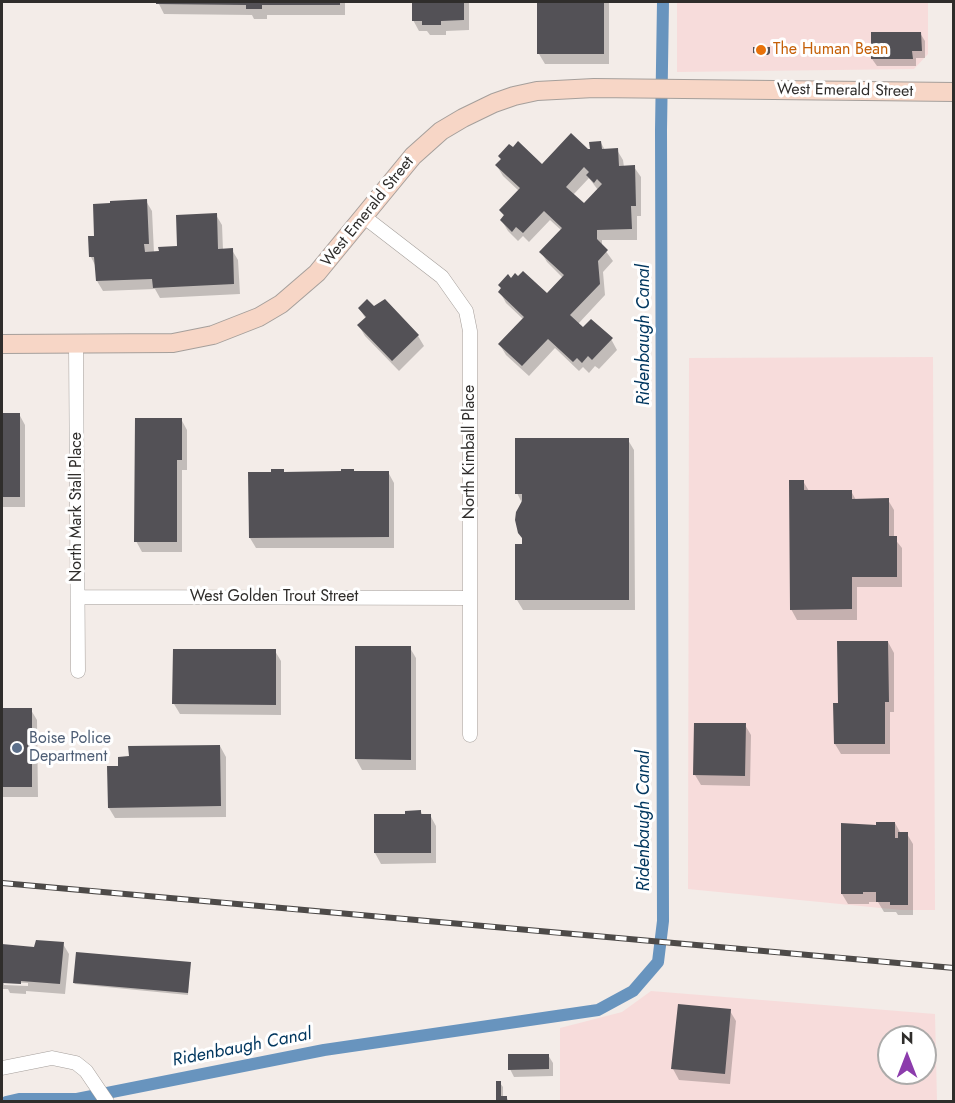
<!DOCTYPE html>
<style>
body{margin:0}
#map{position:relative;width:955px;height:1103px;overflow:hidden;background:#f3ece8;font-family:Jost,sans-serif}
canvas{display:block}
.frame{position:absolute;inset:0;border:3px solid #2f2d2b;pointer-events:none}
.north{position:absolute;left:877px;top:1025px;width:60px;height:60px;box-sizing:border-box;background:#fff;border:2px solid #acabaa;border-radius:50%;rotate:0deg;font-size:16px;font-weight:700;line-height:24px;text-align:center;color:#2f2d2b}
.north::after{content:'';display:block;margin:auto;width:21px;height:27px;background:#8c3cac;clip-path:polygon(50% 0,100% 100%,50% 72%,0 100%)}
</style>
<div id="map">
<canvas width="955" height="1103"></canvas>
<div class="frame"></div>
<div class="north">N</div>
</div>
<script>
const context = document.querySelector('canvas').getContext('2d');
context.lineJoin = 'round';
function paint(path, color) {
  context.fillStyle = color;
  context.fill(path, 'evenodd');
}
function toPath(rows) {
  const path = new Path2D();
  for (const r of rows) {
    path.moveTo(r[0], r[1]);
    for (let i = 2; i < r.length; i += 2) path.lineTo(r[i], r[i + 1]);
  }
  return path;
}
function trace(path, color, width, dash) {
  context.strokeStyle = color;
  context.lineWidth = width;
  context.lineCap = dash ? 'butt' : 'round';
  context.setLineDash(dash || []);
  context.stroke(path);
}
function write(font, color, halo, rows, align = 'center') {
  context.font = font + ' Jost,sans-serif';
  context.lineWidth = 6;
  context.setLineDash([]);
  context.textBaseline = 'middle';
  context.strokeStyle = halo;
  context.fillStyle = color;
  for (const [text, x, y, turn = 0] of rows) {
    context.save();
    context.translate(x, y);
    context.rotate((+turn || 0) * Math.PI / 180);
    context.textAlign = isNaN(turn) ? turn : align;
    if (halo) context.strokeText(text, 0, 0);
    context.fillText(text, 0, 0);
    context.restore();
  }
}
paint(toPath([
 [677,2,928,2,928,54,914,69,677,72],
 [933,357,935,910,901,910,688,889,689,358],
 [651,991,935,1014,937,1101,560,1102,560,1028,622,1012],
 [889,1037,925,1037,925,1073,889,1073]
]), '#f7dcdb');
paint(toPath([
 [158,2,345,2,345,15,267,15,267,19,254,19,252,15,164,14],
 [413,2,469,2,469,30,446,31,446,35,430,35,427,31,419,31,413,20],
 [539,2,609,2,609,64,545,64,539,54],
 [920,33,925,41,925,58,916,58,916,66,877,66,872,59],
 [601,143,605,150,617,150,623,160,624,167,634,167,641,177,641,216,637,216,637,240,602,240,602,246,613,261,603,272,605,295,578,324,583,329,611,339,617,350,599,369,595,366,589,373,583,367,579,371,555,348,529,376,506,355,500,345,524,320,506,303,500,292,511,280,547,295,563,278,547,262,541,252,561,230,550,220,529,242,523,236,518,241,508,231,502,221,505,217,500,210,519,191,503,176,497,166,542,166,591,150],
 [589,178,598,190,584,205,573,195],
 [146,201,152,211,154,253,179,247,216,215,222,225,223,250,232,250,238,260,240,294,160,298,155,289,103,291,97,281,96,267,91,257,96,237],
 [359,308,374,308,418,336,424,346,399,371,365,336,359,326,366,319],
 [2,414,19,414,25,425,25,507,2,507],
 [181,419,187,430,187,470,182,470,182,552,142,552,136,541],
 [628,440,634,450,635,610,523,610,517,600,523,546,522,503,517,493],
 [283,471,285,473,388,472,394,483,394,548,256,548,250,538,273,473],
 [803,481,809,491,851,491,856,500,888,500,894,510,894,538,902,548,902,587,857,587,857,620,797,620,791,609],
 [888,642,894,653,894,712,890,712,890,754,841,754,835,744,835,704,839,704],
 [357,648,410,648,416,658,416,770,362,770,356,759],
 [275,651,281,661,281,715,180,714,174,704],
 [2,710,31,710,37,720,38,797,2,797],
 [745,725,751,735,750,786,701,785,695,775],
 [220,746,226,757,226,817,115,818,109,808],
 [421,812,423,815,430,815,436,826,436,863,381,864,375,853,375,816,406,816],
 [895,823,901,834,907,834,913,844,913,915,898,915,896,912,884,912,878,902,869,902,869,904,848,904,842,894,842,825,877,826],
 [63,944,69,954,65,994,26,991,26,994,10,993,8,989,2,989,2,946,35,948],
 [4,982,28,983,28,986,4,985],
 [190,964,188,995,75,984,74,983],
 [730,1011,736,1021,730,1084,679,1080,673,1069],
 [548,1055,553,1063,553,1076,514,1077,510,1069],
 [500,1083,503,1087,503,1098,507,1098,509,1102,498,1102]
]), '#0003');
trace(toPath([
 [6,1102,19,1099,77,1099,324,1050,598,1010,633,991,658,962,663,921,661,130,663,2]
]), '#6894be', 12);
paint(toPath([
 [156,2,340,2,340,5,262,5,262,9,246,9,246,5,156,4],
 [412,2,464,2,464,20,441,21,441,25,422,25,422,21,412,21],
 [537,2,604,2,604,54,537,54],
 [871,32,921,32,922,51,912,51,913,59,871,59],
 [753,47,770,47,770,53,768,55,753,53],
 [571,133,588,149,590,149,589,142,601,141,602,149,618,148,619,166,635,165,636,206,631,206,632,229,597,230,597,239,608,250,598,261,600,284,570,315,583,327,591,319,613,338,592,360,588,356,582,363,577,358,573,362,548,339,522,366,498,344,524,317,498,292,501,288,498,285,508,274,511,278,515,273,518,276,523,271,547,293,564,275,539,252,562,228,544,211,523,233,516,227,512,232,500,220,504,215,499,210,520,188,495,165,501,159,498,156,509,144,513,147,518,141,542,164],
 [584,167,589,172,586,175,594,183,597,179,602,184,584,203,566,187],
 [147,199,149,244,144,244,145,252,159,251,158,247,177,246,176,215,217,213,218,249,233,248,234,284,153,288,152,279,96,281,94,257,89,257,88,236,94,236,93,204,110,203,110,201],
 [367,299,374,306,385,299,419,335,392,361,357,325,366,317,358,308],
 [2,413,20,413,20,497,2,497],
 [135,418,182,418,182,460,177,460,177,542,134,542],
 [515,438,629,438,629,600,515,600,515,544,522,544,522,538,518,533,515,520,516,512,522,501,522,494,515,494],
 [271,469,284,469,284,472,341,471,341,469,354,469,354,471,389,471,389,537,249,538,248,472,271,472],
 [789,480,804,480,804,490,852,490,852,499,889,498,889,536,897,536,897,577,852,577,852,609,790,610],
 [837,641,888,641,889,702,885,702,885,744,834,744,833,703,838,703],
 [355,646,411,646,411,760,355,759],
 [173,649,276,649,276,705,172,704],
 [2,708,32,708,32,787,2,787],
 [694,723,746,723,745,776,693,775],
 [220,745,221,806,108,808,107,766,118,766,118,757,129,756,128,746],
 [421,810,421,814,431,814,431,853,374,853,374,814,405,814,405,811],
 [876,822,895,822,895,838,898,838,898,832,908,832,908,905,890,905,890,902,876,902,876,892,863,892,863,894,841,894,841,823,876,825],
 [36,940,64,942,60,984,21,981,21,984,3,983,2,944,34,947],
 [76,952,191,962,188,993,73,983],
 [678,1004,731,1009,725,1074,671,1069],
 [508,1054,549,1054,549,1069,508,1070],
 [496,1081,501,1081,501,1096,507,1096,507,1102,496,1102]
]), '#535156');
const street = toPath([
 [363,216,442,277,466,311,470,331,470,735],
 [76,344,78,671],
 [78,597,470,598],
 [2,1068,52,1058,76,1063,86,1071,107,1102]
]);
const secondary = toPath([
 [2,344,173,343,213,335,259,317,281,304,317,273,413,156,441,131,463,118,494,103,514,96,537,91,594,88,954,92]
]);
trace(street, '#a59f9b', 15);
trace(secondary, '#a59f9b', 20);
trace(street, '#fff', 14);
trace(secondary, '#f7d6c6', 18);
const rail = toPath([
 [2,883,954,968]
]);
trace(rail, '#4d4a48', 6);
trace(rail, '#fff', 4, [11]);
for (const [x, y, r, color] of [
 [761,50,6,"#e8710a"],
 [17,748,6,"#5c6f8a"]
]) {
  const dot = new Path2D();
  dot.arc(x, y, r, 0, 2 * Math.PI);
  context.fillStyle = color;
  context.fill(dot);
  trace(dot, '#fff', 2);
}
write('16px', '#c56008', '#fff', [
 ["The Human Bean",773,50]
], 'left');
write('16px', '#2f2d2b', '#fff', [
 ["West Emerald Street",845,91,1],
 ["West Emerald Street",368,212,-51],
 ["North Kimball Place",470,452,-90],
 ["North Mark Stall Place",77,507,-90],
 ["West Golden Trout Street",274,597]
]);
write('16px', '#4e5e75', '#fff', [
 ["Boise Police",29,739],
 ["Department",29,757]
], 'left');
write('italic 18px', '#00365e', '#fff', [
 ["Ridenbaugh Canal",645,335,-90],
 ["Ridenbaugh Canal",645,821,-90],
 ["Ridenbaugh Canal",242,1048,-11]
]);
</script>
